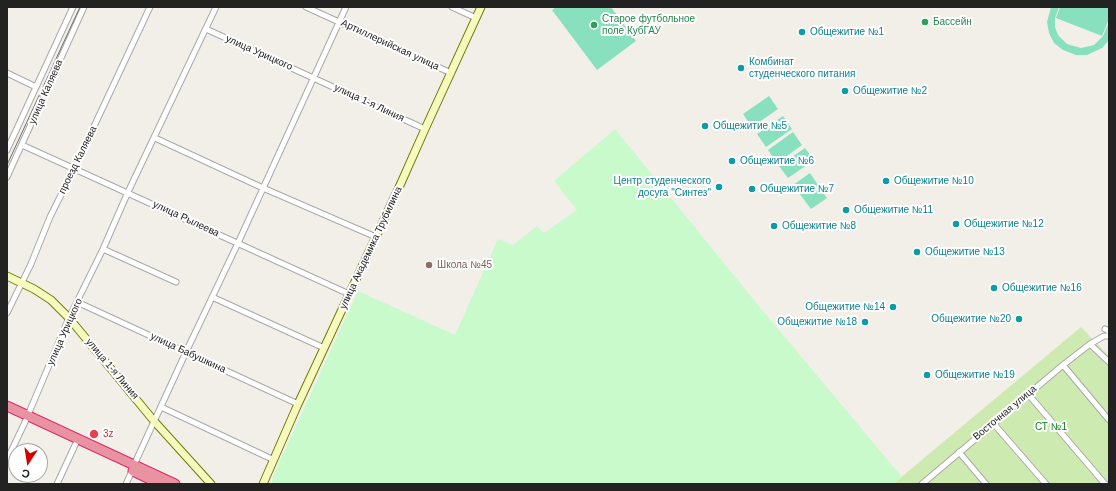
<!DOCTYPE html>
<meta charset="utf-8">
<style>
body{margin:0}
#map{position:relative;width:1116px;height:491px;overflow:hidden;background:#f2efe9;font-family:Arial,sans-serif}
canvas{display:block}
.frame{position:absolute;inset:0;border:8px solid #222;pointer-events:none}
.north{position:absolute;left:8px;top:443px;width:40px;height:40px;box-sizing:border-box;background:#fff;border:1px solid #a7a7a7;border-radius:50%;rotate:192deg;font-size:11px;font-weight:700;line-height:16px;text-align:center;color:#222}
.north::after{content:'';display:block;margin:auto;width:14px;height:18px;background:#d40000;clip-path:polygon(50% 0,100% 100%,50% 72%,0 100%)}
</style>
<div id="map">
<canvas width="1116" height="491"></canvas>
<div class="frame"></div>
<div class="north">С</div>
</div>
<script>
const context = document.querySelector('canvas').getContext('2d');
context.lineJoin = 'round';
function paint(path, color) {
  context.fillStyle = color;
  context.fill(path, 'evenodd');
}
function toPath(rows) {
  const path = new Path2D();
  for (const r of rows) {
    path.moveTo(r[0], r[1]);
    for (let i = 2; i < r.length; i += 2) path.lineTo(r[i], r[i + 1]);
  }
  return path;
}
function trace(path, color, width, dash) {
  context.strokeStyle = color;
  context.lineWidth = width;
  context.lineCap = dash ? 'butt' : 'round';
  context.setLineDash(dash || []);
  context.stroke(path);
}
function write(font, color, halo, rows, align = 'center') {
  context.font = font + ' Arial,sans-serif';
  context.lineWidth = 4;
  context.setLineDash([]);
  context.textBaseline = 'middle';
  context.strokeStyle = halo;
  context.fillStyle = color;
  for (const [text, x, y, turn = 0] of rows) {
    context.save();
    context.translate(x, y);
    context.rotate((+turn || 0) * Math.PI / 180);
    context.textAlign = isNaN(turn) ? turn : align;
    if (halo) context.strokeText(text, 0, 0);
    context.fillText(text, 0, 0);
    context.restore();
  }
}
paint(toPath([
 [1081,327,1109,356,1109,484,893,484]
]), '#cdebb0');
paint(toPath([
 [615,129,758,305,902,477,893,484,272,484,273,476,358,291,455,335,498,239,513,245,537,226,544,233,577,210,554,181]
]), '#c8facc');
paint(toPath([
 [556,7,611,7,636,41,597,70,552,10],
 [1051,7,1059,7,1055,18,1055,27,1058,35,1067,44,1081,48,1094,45,1103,36,1109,22,1109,40,1102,48,1087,55,1076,55,1063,50,1054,43,1049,33,1047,22],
 [1060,7,1109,7,1109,19,1102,36,1056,18],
 [769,96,778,109,752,127,743,114],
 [783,116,792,129,766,147,757,134],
 [793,132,802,145,777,163,768,150],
 [805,148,814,160,788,178,779,166],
 [810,173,818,185,802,197,793,185],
 [818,186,827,198,811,209,802,197]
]), '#88e0be');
const street = toPath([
 [306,7,451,73],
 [452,7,476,18],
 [206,29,425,129],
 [7,73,36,87],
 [155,138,263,188,376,237],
 [22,145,349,294],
 [7,150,73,7],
 [7,177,84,7],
 [103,249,176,282],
 [212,297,324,348],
 [77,302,298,404],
 [7,313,31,264,50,217,74,169,150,7],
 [1105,329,1109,331],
 [1090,344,1109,362],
 [1063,365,1109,420],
 [1028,394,1105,484],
 [161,407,274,460],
 [28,415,69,318,103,249,128,192,216,7],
 [993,423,1046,484],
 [959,452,986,484],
 [7,460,26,420],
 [134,465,186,352,238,243,346,7],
 [57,484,76,443],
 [126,484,132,471],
 [922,484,1063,365,1090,344,1104,336,1109,336]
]);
const secondary = toPath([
 [7,276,34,289,51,300,69,318,154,421,211,484],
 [263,484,298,404,401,183,425,129,481,7]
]);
const highway = toPath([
 [7,406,175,484],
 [133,471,160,484]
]);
trace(street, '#a9a9a9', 7);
trace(secondary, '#707d05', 9);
trace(highway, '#dc2a67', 11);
trace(street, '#fff', 5);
trace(secondary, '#f7fabf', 7);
trace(highway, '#e892a2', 9);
trace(toPath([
 [7,165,80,7]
]), '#707070', 1);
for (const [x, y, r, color] of [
 [925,22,4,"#2e9e5b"],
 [594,25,4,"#2e9e5b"],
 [802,32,4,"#0f9aa8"],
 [741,68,4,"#0f9aa8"],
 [845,91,4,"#0f9aa8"],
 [705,126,4,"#0f9aa8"],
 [732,161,4,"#0f9aa8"],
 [886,181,4,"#0f9aa8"],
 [719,187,4,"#0f9aa8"],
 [752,189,4,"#0f9aa8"],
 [846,210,4,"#0f9aa8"],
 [956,224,4,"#0f9aa8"],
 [774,226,4,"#0f9aa8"],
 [917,252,4,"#0f9aa8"],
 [429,265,4,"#8d6e63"],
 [994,288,4,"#0f9aa8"],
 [893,307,4,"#0f9aa8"],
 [1019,319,4,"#0f9aa8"],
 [865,322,4,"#0f9aa8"],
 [927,375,4,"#0f9aa8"],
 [94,434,5,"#e0444e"]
]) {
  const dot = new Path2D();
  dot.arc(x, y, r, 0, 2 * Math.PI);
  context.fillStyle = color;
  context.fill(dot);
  trace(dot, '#fff', 1.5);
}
write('10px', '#27864d', '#fff', [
 ["Старое футбольное",602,19],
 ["поле КубГАУ",602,31],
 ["Бассейн",933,22]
], 'left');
write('10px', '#0d838f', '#fff', [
 ["Общежитие №1",810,32],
 ["Комбинат",749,62],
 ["студенческого питания",749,74],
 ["Общежитие №2",853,91],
 ["Общежитие №5",713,126],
 ["Общежитие №6",740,161],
 ["Центр студенческого",711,181,"right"],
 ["досуга \"Синтез\"",711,193,"right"],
 ["Общежитие №10",894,181],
 ["Общежитие №7",760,189],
 ["Общежитие №11",854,210],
 ["Общежитие №12",964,224],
 ["Общежитие №8",782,226],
 ["Общежитие №13",925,252],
 ["Общежитие №16",1002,288],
 ["Общежитие №14",885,307,"right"],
 ["Общежитие №20",1011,319,"right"],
 ["Общежитие №18",857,322,"right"],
 ["Общежитие №19",935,375]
], 'left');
write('10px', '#222', '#fff', [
 ["Артиллерийская улица",390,45,25],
 ["улица Урицкого",259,53,24],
 ["улица Каляева",46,92,-66],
 ["улица 1-я Линия",369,103,25],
 ["проезд Каляева",78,160,-64],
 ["улица Рылеева",186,219,25],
 ["улица Академика Трубилина",371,248,-65],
 ["улица Урицкого",65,332,-66],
 ["улица Бабушкина",188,353,25],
 ["улица 1-я Линия",112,369,50],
 ["Восточная улица",1005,413,-40]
]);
write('10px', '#785e54', '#fff', [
 ["Школа №45",437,265]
], 'left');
write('10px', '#0c8416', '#fff', [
 ["СТ №1",1051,427]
]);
write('10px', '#be3a42', '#fff', [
 ["3z",103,434]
], 'left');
</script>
